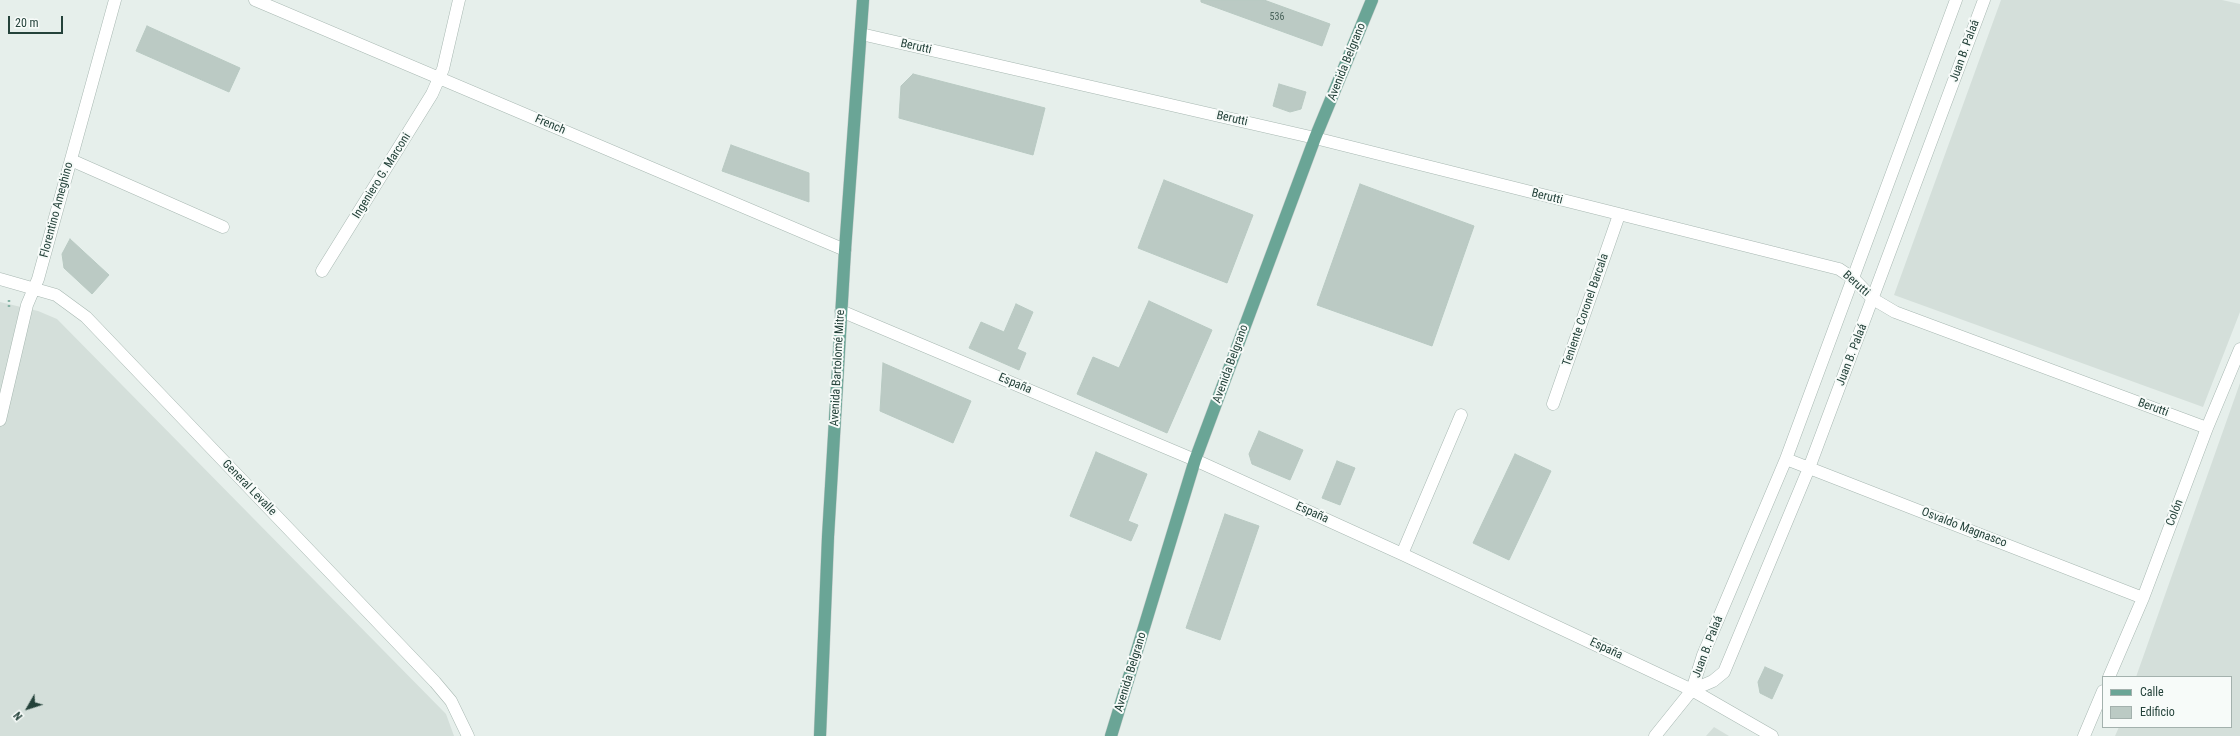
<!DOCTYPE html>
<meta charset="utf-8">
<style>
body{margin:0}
#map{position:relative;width:2240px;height:736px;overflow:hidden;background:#e6efeb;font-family:"Roboto Condensed",sans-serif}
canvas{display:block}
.legend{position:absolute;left:2102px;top:676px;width:130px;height:52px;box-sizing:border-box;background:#f7fbf9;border:1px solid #a3b1ad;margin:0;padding:5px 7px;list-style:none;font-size:12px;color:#24423a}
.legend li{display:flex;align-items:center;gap:8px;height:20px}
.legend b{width:20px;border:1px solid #a3b1ad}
.north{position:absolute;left:8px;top:688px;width:40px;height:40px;-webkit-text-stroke:3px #f7fbf9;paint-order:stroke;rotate:231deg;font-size:11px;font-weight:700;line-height:16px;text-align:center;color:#24423a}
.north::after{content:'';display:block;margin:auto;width:14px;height:18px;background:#24423a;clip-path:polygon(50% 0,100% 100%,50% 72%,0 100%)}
.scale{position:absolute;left:8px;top:16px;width:55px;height:18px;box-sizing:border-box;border:2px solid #24423a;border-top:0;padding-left:5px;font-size:12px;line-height:14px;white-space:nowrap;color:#24423a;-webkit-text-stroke:3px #f7fbf9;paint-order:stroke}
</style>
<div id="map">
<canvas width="2240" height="736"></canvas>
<ul class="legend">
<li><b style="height:5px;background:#6aa596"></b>Calle</li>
<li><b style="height:11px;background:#bbcac4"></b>Edificio</li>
</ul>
<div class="north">N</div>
<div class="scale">20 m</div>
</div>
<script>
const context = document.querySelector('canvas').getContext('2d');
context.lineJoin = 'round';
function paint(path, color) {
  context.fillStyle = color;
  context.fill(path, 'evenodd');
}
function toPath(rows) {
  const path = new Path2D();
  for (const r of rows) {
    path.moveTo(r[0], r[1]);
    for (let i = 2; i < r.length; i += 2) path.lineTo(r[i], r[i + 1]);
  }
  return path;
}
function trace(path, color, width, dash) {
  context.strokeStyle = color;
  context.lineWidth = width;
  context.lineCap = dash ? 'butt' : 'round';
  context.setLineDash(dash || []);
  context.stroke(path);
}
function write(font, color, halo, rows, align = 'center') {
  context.font = font + ' "Roboto Condensed",sans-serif';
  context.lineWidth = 4;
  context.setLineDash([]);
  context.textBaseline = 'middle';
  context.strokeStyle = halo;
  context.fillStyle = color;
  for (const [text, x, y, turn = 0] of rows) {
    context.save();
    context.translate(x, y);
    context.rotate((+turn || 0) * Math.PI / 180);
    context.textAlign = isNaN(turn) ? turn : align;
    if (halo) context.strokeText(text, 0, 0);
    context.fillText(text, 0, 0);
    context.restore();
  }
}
paint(toPath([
 [2001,0,2222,0,2240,4,2240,312,2203,407,1894,295],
 [0,302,38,311,57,319,446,714,454,736,0,736],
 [2240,383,2240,736,2115,736,2119,727,2231,727,2231,677,2136,677],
 [1714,727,1729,736,1706,736]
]), '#d4dfda');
const building = toPath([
 [1201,0,1264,0,1330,24,1322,46,1201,2,1201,0],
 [147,26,240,68,229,92,136,51,147,26],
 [913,74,1045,108,1033,155,899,118,901,86,913,74],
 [1279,84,1306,92,1301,109,1290,112,1273,106,1279,84],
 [731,145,809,173,809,202,722,171,731,145],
 [1164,180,1253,215,1227,283,1138,248,1164,180],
 [1360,184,1474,226,1432,346,1317,305,1360,184],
 [70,239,109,275,92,294,64,268,62,254,70,239],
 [1149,301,1212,330,1167,433,1077,394,1093,357,1119,368,1149,301],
 [1016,304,1033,312,1017,349,1026,353,1019,370,969,348,981,322,1004,332,1016,304],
 [883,363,971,401,953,443,880,411,883,363],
 [1259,431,1303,450,1290,480,1252,464,1249,454,1259,431],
 [1096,452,1147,474,1128,521,1138,525,1131,541,1070,516,1096,452],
 [1515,454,1551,471,1509,560,1473,543,1515,454],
 [1337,461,1355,468,1340,505,1322,498,1337,461],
 [1225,514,1259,526,1220,640,1186,628,1225,514],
 [1765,667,1783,675,1772,699,1760,693,1758,682,1765,667]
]);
paint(building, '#bbcac4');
trace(building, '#b8c9c2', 1);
const street = toPath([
 [255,0,845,250],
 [861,34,1315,138,1839,269,1854,279,1873,299,1895,312,2207,428],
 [71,160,223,227],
 [322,271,432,94,443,69,459,0],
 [0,279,56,295,86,317,435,682,451,701,468,736],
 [841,311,1195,460,1402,554,1692,690,1772,736],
 [1553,404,1619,215],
 [0,420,27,305,38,279,115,0],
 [1786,459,2143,598],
 [1402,554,1461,415],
 [2109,677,2143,598,2207,428,2240,349],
 [1692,690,1713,681,1724,672,1809,468,1984,0],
 [1655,736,1692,690,1703,655,1786,459,1956,0],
 [2084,736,2103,691]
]);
const primary = toPath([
 [820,736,828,537,845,250,863,0],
 [1111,736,1195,460,1315,138,1372,0]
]);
trace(street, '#a8b8b2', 13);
trace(primary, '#c2cac8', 13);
trace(toPath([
 [9,300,9,308]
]), '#86b3a5', 2.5, [2, 3]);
trace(street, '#fff', 12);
trace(primary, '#6aa596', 12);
write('10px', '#4a645c', null, [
 ["536",1277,17]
]);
write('12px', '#24423a', '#f7fbf9', [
 ["Berutti",916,47,13],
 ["Juan B. Palaá",1965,51,-70],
 ["Avenida Belgrano",1347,62,-68],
 ["Berutti",1232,119,13],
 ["French",550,125,23],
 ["Ingeniero G. Marconi",382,176,-58],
 ["Berutti",1547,197,14],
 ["Florentino Ameghino",57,210,-75],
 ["Berutti",1856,284,42],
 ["Teniente Coronel Barcala",1586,310,-71],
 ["Juan B. Palaá",1852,355,-69],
 ["Avenida Belgrano",1231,364,-70],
 ["Avenida Bartolomé Mitre",838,368,-87],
 ["España",1015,384,23],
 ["Berutti",2153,408,20],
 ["General Levalle",249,488,46],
 ["España",1312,513,24],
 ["Colón",2175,513,-69],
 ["Osvaldo Magnasco",1964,528,21],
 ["Juan B. Palaá",1708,647,-69],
 ["España",1606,649,25],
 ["Avenida Belgrano",1131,672,-73]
]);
</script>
